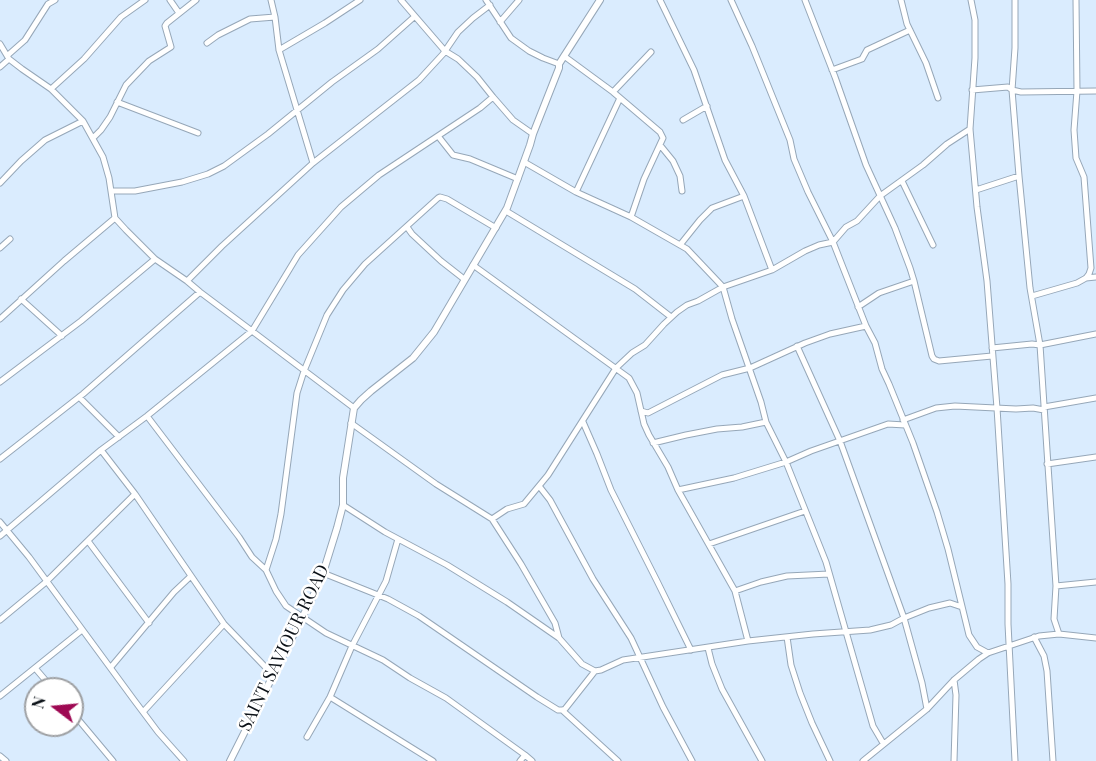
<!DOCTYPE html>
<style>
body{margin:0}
#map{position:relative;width:1096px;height:761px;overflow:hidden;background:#daecfe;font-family:"Playfair Display",serif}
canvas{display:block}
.north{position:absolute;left:24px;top:677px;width:60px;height:60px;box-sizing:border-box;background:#fff;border:2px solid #9ea0a3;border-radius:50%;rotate:286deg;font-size:16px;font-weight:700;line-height:24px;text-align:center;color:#0c1218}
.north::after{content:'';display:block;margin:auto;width:21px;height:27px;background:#9e0953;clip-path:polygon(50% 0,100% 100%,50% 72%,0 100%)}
</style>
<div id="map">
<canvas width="1096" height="761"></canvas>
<div class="north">N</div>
</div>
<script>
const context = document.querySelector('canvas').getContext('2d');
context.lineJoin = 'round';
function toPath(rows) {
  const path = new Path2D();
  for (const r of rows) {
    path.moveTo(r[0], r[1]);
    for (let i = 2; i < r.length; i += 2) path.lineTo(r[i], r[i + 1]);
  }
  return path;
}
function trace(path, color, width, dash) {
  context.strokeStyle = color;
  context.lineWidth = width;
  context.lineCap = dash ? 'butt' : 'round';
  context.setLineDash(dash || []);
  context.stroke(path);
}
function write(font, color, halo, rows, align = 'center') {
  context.font = font + ' "Playfair Display",serif';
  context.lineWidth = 5;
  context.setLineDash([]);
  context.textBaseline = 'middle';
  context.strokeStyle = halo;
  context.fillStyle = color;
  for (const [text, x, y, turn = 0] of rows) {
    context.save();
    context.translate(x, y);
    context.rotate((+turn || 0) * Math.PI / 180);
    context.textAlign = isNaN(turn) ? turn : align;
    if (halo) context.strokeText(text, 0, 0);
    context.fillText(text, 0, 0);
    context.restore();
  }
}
const minor = toPath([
 [170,0,179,13],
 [271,0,275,17,279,50,313,163],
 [401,0,445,51,458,59,477,77,493,97],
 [486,0,511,38,529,51,543,58,559,64],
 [660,0,694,70,725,160,744,196,772,270],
 [731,0,752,46,790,140,794,159,808,192,833,242,866,326,875,343,882,369,889,384,913,443,937,512,948,549,969,635,977,647,988,653],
 [805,0,835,77,866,165,895,228,910,268,914,281,932,356,934,359,939,361,992,356],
 [901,0,907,24,926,63,938,98],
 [971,0,975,20,975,58,970,129,977,207,987,281,997,408,1008,584,1008,624,1015,761],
 [1015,0,1015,48,1012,90,1019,176,1030,288,1040,345,1056,586,1054,619,1059,634],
 [500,22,519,0],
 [207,43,218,35,250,19,275,17],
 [0,44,9,59,22,69,51,89,83,121,103,157,109,178,115,218,126,230,155,259,187,281,200,292,252,331,354,408],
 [279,50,325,23,360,0],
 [8,55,25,40,48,4,55,0],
 [564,56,613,92,660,132,663,138,644,179,631,217],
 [0,67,9,59],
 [832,70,862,59,867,50,910,30],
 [51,89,84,59,121,17,145,0],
 [972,90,1008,87,1012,90,1021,92,1096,91],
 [613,92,651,52],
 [117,102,198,133],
 [683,120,707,106],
 [438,136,453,155,470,159,518,179],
 [93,138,101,130,110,117,126,85,149,61,171,47,165,26,167,23,196,0],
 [660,145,673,161,680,176,682,191],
 [524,162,576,192,631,217,687,249,723,287,732,319,761,402,766,422,786,462,826,562,873,726,883,743],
 [902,181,933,245],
 [0,183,21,161,45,140,83,121],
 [976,190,1019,176],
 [111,191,135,191,182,182,208,174,224,166,268,134,332,82,378,49,414,17],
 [576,192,620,98],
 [506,211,635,289,671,317],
 [407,227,412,234,441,261,464,279],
 [496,228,447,199,440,197,438,198,365,264,343,290,327,315,304,371,297,393,281,514,276,539,266,570,276,591,286,606,326,633,383,660,410,678,446,698,525,755],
 [680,245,700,220,712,208,744,196],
 [0,248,10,239],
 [473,265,629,378,637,393,644,424,649,435,668,467,678,490,735,591,748,641],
 [1086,278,1096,277],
 [187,281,222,246,313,163,419,80,443,54,458,32,473,18,490,5],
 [1032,296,1077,283,1086,278,1089,274,1091,268,1084,177,1076,158,1074,130,1077,91,1076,0],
 [21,299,62,336],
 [858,307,879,293,914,281],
 [0,319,64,261,115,218],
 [797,346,840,441,904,618,922,683,927,709],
 [992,348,1032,344,1040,345,1096,334],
 [0,382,81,321,155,259],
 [79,397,119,437],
 [1044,407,1096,398],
 [641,411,648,413,722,375,750,368,805,343,830,334,866,326],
 [147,416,239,537,252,557,266,570],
 [903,420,936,408,955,406,1016,409,1033,408,1044,410],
 [583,422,597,454,611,490,657,581,691,650],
 [351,423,436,484,492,519,521,564,555,623,559,638],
 [653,443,686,435,717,429,742,427,766,422],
 [101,450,135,494,224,624,273,675],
 [0,459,83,394,200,292],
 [1047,464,1096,457],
 [539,486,550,500,593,579,631,638,663,707,692,761],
 [678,490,734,478,786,462,811,451,888,424,905,425],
 [343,505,385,532,447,565,507,602,559,638,582,664,595,671,601,670,623,660,748,641,813,634,870,630,891,625,904,618,929,608,950,603,962,607],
 [492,519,507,509,524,504,548,475,616,368,632,353,645,345,664,324,677,312,687,305,698,301,723,287,772,270,805,251,819,245,833,242,846,227,857,221,880,196,923,165,947,144,970,129],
 [0,522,29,557,134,700,158,732,184,761],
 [0,536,101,450,147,416,252,331,298,255,341,207,379,175,480,108,493,97,513,120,533,134],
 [88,541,149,623],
 [709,544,805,511],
 [323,573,388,599,419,616,537,697,558,710,562,710,618,761],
 [1056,586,1096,582],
 [735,591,761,582,787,576,829,574],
 [0,620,46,582,135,494],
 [787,637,791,665,800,693,812,723,830,761],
 [1034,637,1044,656,1047,671,1053,761],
 [708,648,712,664,722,689,762,761],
 [111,667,174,592,191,576],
 [35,668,53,689],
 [0,696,82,630],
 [330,697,433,761],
 [562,710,565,709,595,671],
 [72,712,113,761],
 [143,712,224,624],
 [307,737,330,697,352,646,386,581,398,539],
 [0,756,6,761],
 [520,761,525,755,532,761],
 [863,761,927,709,954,680,979,659,988,653,1039,636,1059,634,1096,638],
 [954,761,956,695,954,680]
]);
const tertiary = toPath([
 [230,761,315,592,323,573,337,528,343,505,343,478,354,408,361,400,371,391,413,358,434,332,507,208,530,145,533,134,559,68,559,64,600,0]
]);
trace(minor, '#96a7b8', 7);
trace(tertiary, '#96a7b8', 8);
trace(minor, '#fff', 5);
trace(tertiary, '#fff', 6);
write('18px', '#0c1218', '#fff', [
 ["SAINT SAVIOUR ROAD",284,648,-64]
]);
</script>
